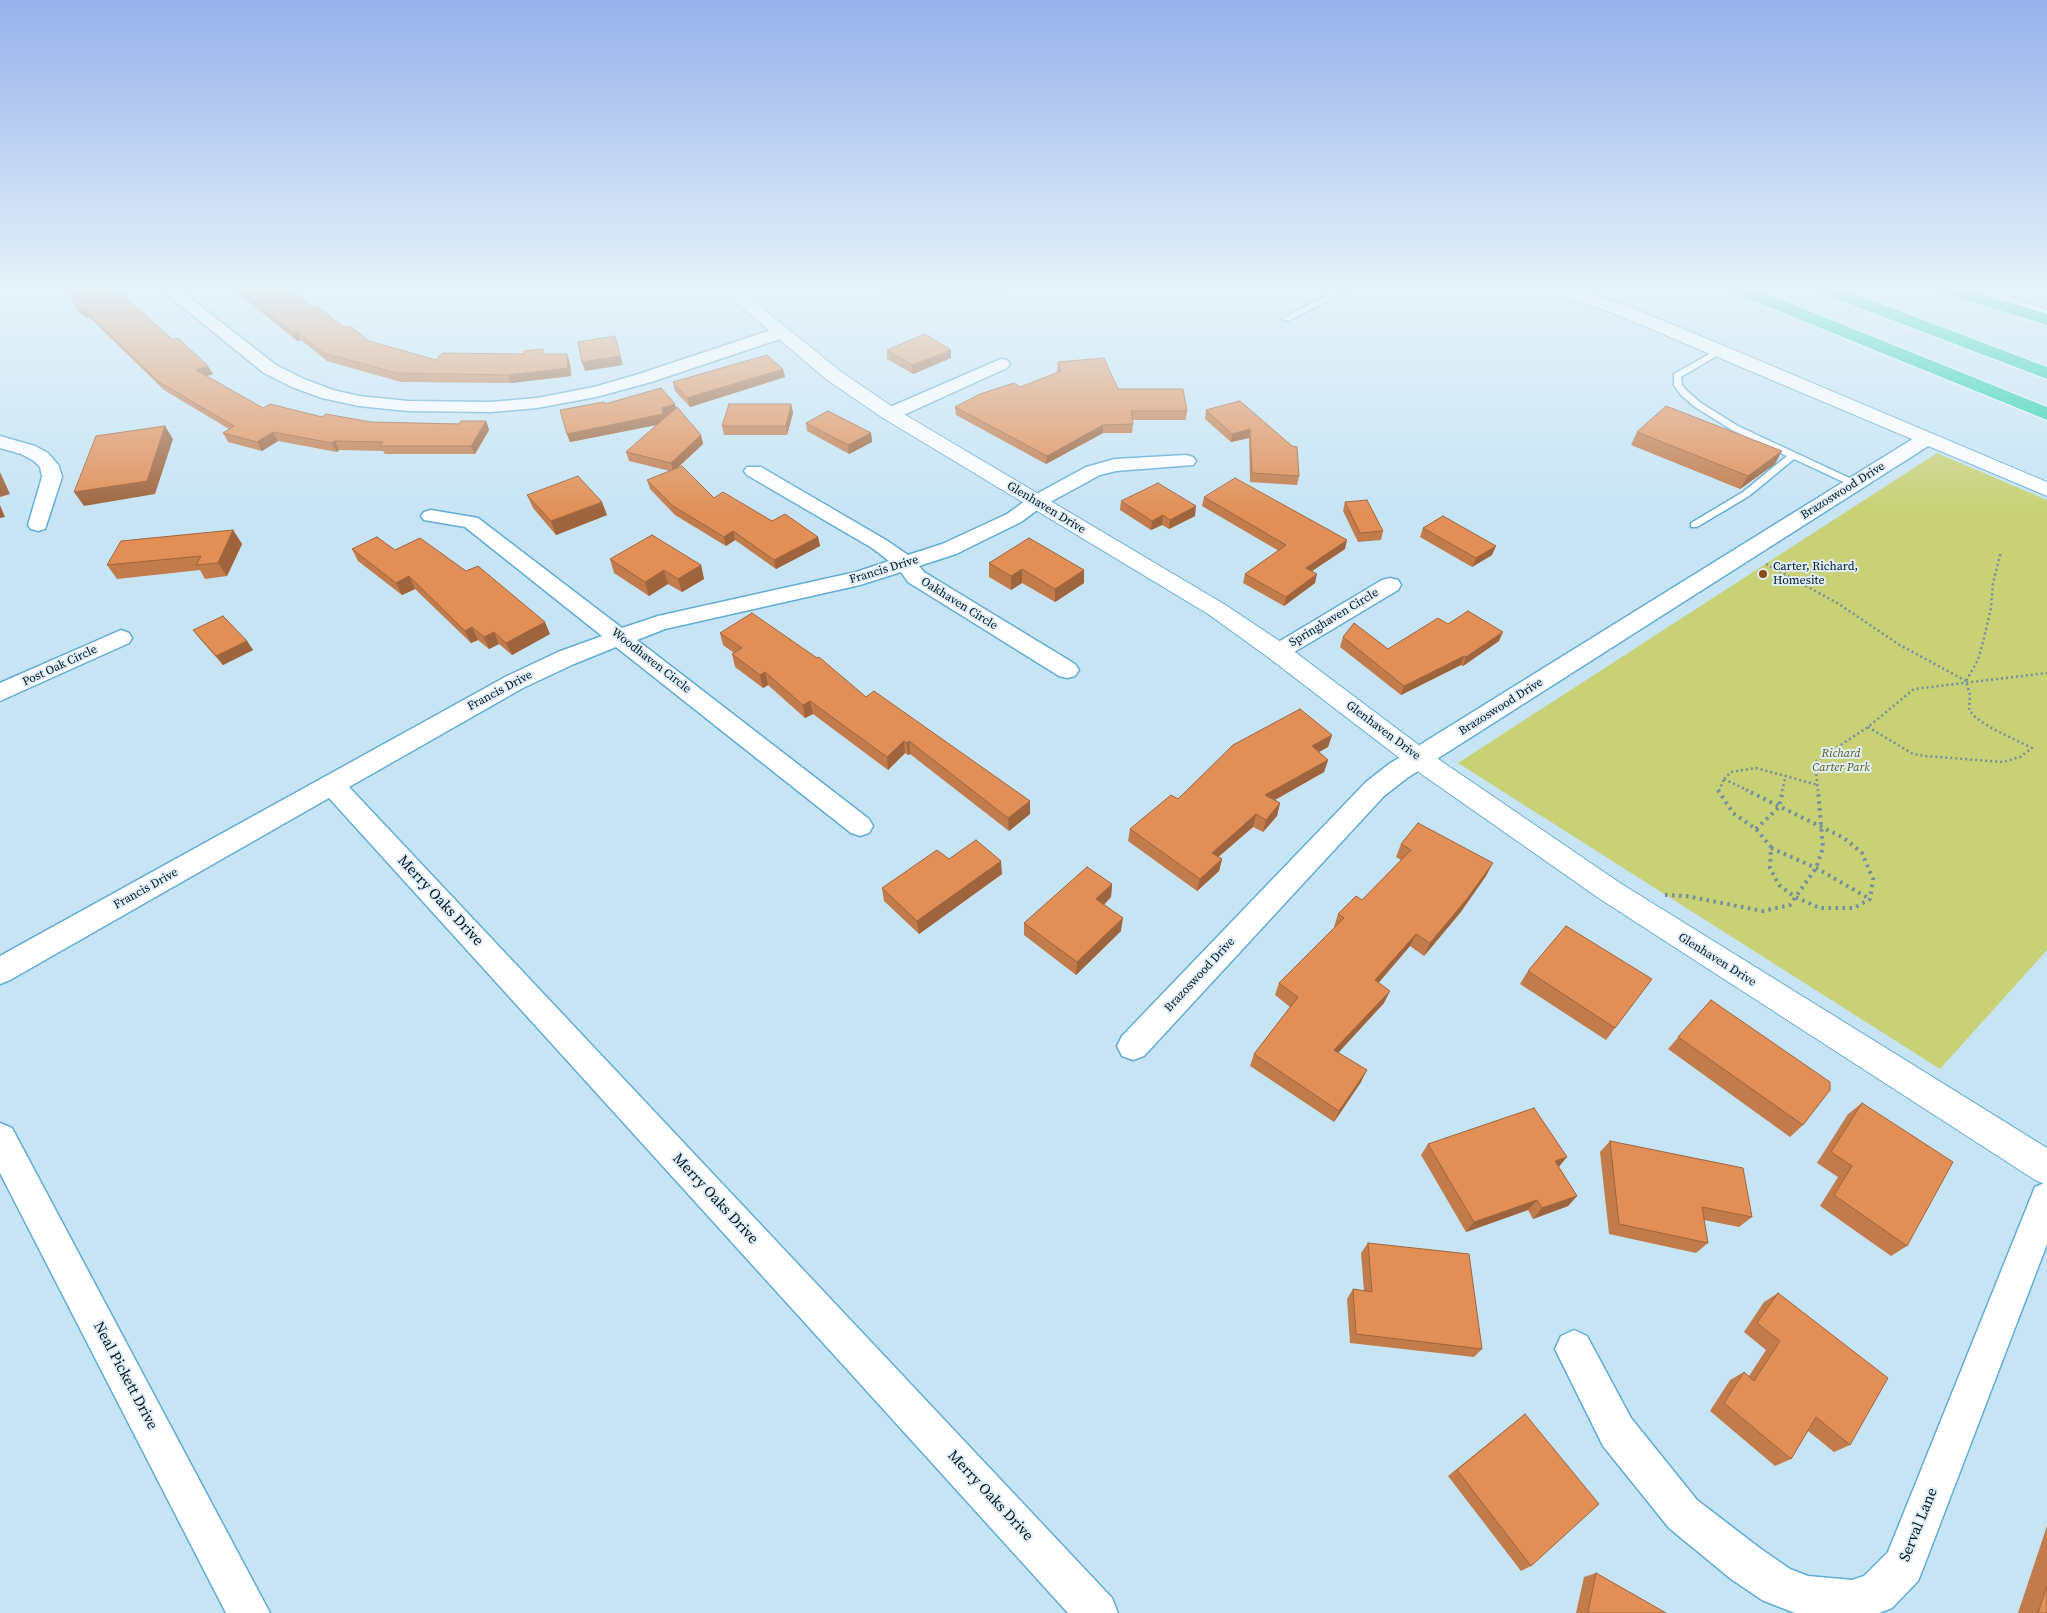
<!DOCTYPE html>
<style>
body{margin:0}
canvas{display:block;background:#c7e4f5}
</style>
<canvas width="2047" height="1613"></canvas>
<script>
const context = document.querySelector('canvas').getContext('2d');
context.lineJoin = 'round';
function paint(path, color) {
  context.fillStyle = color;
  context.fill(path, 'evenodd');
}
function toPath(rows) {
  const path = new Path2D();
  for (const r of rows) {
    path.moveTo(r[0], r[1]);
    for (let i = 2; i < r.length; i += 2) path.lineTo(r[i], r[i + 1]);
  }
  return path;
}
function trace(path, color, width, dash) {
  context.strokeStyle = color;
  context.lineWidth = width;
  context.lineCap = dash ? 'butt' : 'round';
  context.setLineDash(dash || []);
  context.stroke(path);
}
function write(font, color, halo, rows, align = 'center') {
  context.font = font + ' "Source Serif 4",serif';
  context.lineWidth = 4;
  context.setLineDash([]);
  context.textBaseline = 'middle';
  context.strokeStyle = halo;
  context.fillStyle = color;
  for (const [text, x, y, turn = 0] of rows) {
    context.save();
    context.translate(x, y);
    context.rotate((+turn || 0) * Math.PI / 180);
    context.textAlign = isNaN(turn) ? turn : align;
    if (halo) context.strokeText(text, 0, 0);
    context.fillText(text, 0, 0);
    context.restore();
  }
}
paint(toPath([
 [1937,453,2047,500,2047,950,1940,1069,1458,763]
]), '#c8d175');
const lane = toPath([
 [876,287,936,289,1009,287,1005,289,936,293,880,289,876,287],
 [1342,287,1352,287,1289,321,1282,319,1342,287],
 [1718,349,1725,351,1681,377,1682,385,1687,391,1701,403,1738,426,1858,482,1858,486,1852,486,1794,459,1749,496,1697,527,1691,527,1691,523,1743,492,1787,456,1732,430,1695,407,1681,395,1674,385,1674,374,1718,349]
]);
const street = toPath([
 [158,287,176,287,276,365,304,379,333,390,359,396,408,401,491,402,537,398,594,387,639,374,774,329,780,328,786,329,788,333,786,337,651,382,596,397,537,408,491,412,408,411,359,406,322,398,292,387,264,373,158,287],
 [1001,359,1007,360,1010,364,1007,368,897,418,890,420,883,418,881,414,883,410,1001,359],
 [1926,433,1933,435,1935,439,1933,443,1407,778,1384,796,1144,1056,1133,1060,1122,1056,1117,1046,1122,1036,1366,782,1389,764,1919,435,1926,433],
 [0,436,35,446,48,453,59,466,62,477,45,529,38,531,31,529,28,525,42,477,40,467,34,461,21,454,0,448,0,436],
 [1186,455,1193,457,1196,461,1193,465,1116,471,1100,475,1043,506,1021,522,956,554,919,566,924,572,1075,664,1079,670,1075,676,1067,678,1059,676,908,582,901,572,860,585,665,629,637,640,869,819,873,826,869,833,860,836,851,833,616,647,574,664,523,688,349,787,1112,1598,1118,1613,1068,1613,329,798,10,980,0,984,0,956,507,676,558,652,602,636,465,527,424,520,421,516,424,512,431,510,478,518,622,628,658,616,856,572,889,561,872,548,747,475,744,471,747,467,761,467,886,540,908,555,942,544,1007,514,1029,498,1086,467,1115,459,1186,455],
 [1390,578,1398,580,1401,585,1398,590,1286,657,1278,660,1270,657,1266,652,1270,647,1382,580,1390,578],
 [121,630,129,633,132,638,129,643,0,701,0,683,121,630],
 [0,1123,12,1128,270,1613,226,1613,0,1173,0,1123],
 [2047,1182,2047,1244,1924,1566,1918,1581,1892,1608,1879,1613,1795,1613,1777,1606,1762,1600,1731,1579,1669,1528,1603,1446,1555,1349,1561,1336,1574,1330,1587,1336,1631,1418,1697,1500,1761,1549,1790,1569,1808,1576,1852,1580,1864,1576,1888,1552,2035,1187,2047,1182]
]);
const secondary = toPath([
 [718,287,736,287,840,371,897,410,1224,604,1287,646,1428,752,1620,883,2047,1148,2047,1185,2035,1180,1600,899,1410,766,1269,658,1208,614,883,418,826,379,718,287],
 [1543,287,1568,287,1625,305,1727,347,2047,482,2047,496,1613,313,1545,291,1543,287],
 [1959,287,1983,287,2047,310,2047,321,1961,291,1959,287]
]);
const highway = toPath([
 [1727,287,1750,287,2047,407,2047,420,1729,291,1727,287],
 [1813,287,1837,287,2047,367,2047,379,1815,291,1813,287],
 [1933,287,1959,287,2047,314,2047,325,1935,291,1933,287]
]);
trace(lane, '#61acd4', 3);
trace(street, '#61acd4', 3);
trace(secondary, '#61acd4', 2);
trace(highway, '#fff', 2);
trace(toPath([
 [1766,564,1839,604,1898,644,1966,681],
 [1868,727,1913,754,1925,756,2003,762,2020,757,2032,748,1993,729,1976,718,1969,710,1970,695,1966,681,1978,660,1984,638,1991,608,1993,583,2001,552],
 [1724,779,1749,791],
 [1724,779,1731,772,1756,768,1818,785],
 [1719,791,1724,779],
 [1782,791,1786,775],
 [1818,791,1815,762,1868,727,1914,689,2047,673]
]), '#748e9d', 2.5, [2, 3]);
trace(toPath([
 [1718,790,1733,813,1756,829,1771,847,1770,868,1779,885,1795,897,1820,908,1854,908,1870,899,1873,879,1862,853,1844,838,1746,790],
 [1756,829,1779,807,1783,790],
 [1771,848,1816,868,1870,899],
 [1665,895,1686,896,1763,911,1790,905,1816,868,1823,848,1818,790]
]), '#748e9d', 4, [2.5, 4.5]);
paint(lane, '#fff');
paint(street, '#fff');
paint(secondary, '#fff');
paint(highway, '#1ecfab');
paint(toPath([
 [230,287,285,287,345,328,369,341,436,360,524,354,545,354,570,363,571,376,511,383,401,382,327,361,301,340,297,341],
 [109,290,173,340,213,374,207,376,263,408,322,417,371,422,459,424,486,421,489,430,475,454,385,454,383,451,339,450,337,452,278,441,262,451,228,442,223,433,229,429,164,390,89,317,86,318,80,313,75,304],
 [887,350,951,358,913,374,887,359],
 [1058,362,1118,389,1187,411,1186,420,1132,420,1133,424,1132,433,1103,433,1046,464,956,415,955,407,1020,387,1058,373,1057,371],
 [783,369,785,377,690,407,675,391,673,382],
 [605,404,676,408,701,435,703,444,677,468,714,498,772,521,818,537,820,546,776,569,735,540,726,546,675,515,650,489,647,480,670,471,629,461,626,452,657,425,570,442,567,434],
 [791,404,793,413,787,435,724,435,722,426],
 [1206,410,1292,446,1299,476,1297,485,1250,482,1249,438,1231,442,1205,419],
 [806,423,871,433,872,442,849,454,807,431],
 [1637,432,1775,464,1740,489,1631,445],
 [527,495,607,515,556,535,533,508],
 [1204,497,1345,549,1312,571,1315,583,1284,606,1243,583,1245,574,1279,551,1202,506],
 [1121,501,1195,516,1169,529,1162,525,1151,530,1120,510],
 [1345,502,1383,531,1381,540,1358,542,1343,511],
 [1423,528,1492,555,1472,567,1420,537],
 [233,530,242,544,227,576,205,579,200,570,117,579,107,565],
 [352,549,395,550,550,634,512,655,499,644,489,649,478,640,471,643,415,589,402,595,358,561],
 [610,559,701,565,704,579,682,592,668,584,649,596,614,573],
 [989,563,1084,570,1084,583,1055,602,1022,583,1011,590,989,577],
 [1448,624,1499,641,1463,666,1461,665,1401,695,1340,647,1343,637,1388,649],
 [193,630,247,641,253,650,223,665,200,639],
 [720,633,866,697,1030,801,1030,814,1009,831,910,754,908,755,905,753,888,770,813,714,805,718,768,685,763,688,735,667,732,654,734,653,723,645],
 [1332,735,1328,747,1319,752,1328,760,1324,772,1275,800,1280,803,1277,816,1263,832,1253,827,1218,857,1222,859,1219,871,1197,891,1128,841,1130,829,1178,799],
 [1401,844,1486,876,1460,913,1424,956,1410,946,1378,983,1384,1003,1338,1052,1361,1082,1334,1122,1250,1066,1254,1054,1290,1007,1275,995,1279,983,1334,928,1334,927,1338,914,1362,900,1401,860,1396,857],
 [949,859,1002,874,919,934,884,901,882,888],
 [1112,884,1111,897,1104,905,1121,931,1076,975,1024,935,1024,923],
 [1528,971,1652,979,1606,1040,1520,984],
 [1711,1000,1803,1125,1790,1137,1668,1049],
 [1862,1103,1907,1246,1891,1256,1820,1206,1838,1177,1817,1163,1848,1114],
 [1610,1141,1752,1217,1739,1227,1704,1220,1708,1243,1696,1253,1609,1234,1600,1152],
 [1428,1144,1559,1167,1577,1196,1568,1206,1533,1219,1528,1210,1466,1232,1421,1155],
 [1368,1243,1482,1349,1474,1357,1350,1343,1347,1299,1353,1289,1364,1291,1361,1253],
 [1778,1293,1850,1445,1834,1452,1808,1431,1791,1459,1775,1466,1710,1411,1730,1380,1744,1372,1749,1376,1766,1350,1744,1332,1764,1302],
 [1525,1414,1531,1566,1521,1571,1448,1476],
 [2047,1526,2047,1613,2018,1613],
 [1596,1573,1666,1613,1576,1613,1584,1577]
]), '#c27b4b');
paint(toPath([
 [84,309,89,317,86,318,81,310],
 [296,331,301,340,297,341,293,333],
 [615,336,623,365,585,371,582,362],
 [951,350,951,358,913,374,912,365],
 [567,354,570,363,571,376,511,383,508,375],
 [208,366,213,374,201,378,196,370],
 [783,369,785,377,690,407,687,398],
 [675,404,677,413,665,417,666,423,570,442,567,434],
 [791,404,793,413,787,435,786,426],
 [486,421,489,430,475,454,471,446],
 [1103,425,1103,433,1046,464,1047,456],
 [165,426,173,439,155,494,84,506,74,492],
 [1250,429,1249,438,1231,442,1232,434],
 [273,432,278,441,262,451,257,442],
 [871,433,872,442,849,454,848,445],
 [701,435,703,444,673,472,671,463],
 [335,441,339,450,337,452,332,443],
 [1782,451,1775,464,1740,489,1748,476],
 [0,472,10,494,0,497],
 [602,502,607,515,556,535,551,521],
 [0,505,5,517,0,518],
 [1196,506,1195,516,1169,529,1170,520],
 [1163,515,1162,525,1151,530,1152,521],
 [233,530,242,544,227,576,218,563],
 [733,531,735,540,726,546,724,537],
 [818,537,820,546,776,569,774,560],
 [1347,540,1345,549,1303,577,1306,568],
 [1496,546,1492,555,1472,567,1476,558],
 [701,565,704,579,682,592,678,579],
 [1022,569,1022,583,1011,590,1011,576],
 [664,570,668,584,649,596,645,582],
 [1084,570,1084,583,1055,602,1055,589],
 [1317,574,1315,583,1284,606,1286,597],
 [409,576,415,589,402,595,396,583],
 [545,622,550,634,512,655,506,643],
 [472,627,478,640,471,643,465,631],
 [494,632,499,644,489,649,484,637],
 [1503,632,1499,641,1463,666,1466,657],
 [247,641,253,650,223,665,216,656],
 [1464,656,1461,665,1401,695,1404,686],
 [765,672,768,685,763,688,760,675],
 [810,701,813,714,805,718,803,705],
 [1332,735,1328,747,1308,758,1312,746],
 [904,741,905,753,888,770,887,757],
 [909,741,910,754,908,755,907,743],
 [1328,760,1324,772,1262,807,1265,795],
 [1030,801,1030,814,1009,831,1008,818],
 [1280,803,1277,816,1263,832,1266,820],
 [1256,814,1253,827,1209,865,1212,853],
 [1222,859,1219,871,1197,891,1200,879],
 [1001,861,1002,874,919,934,917,921],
 [1493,863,1486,876,1460,913,1424,956,1430,943],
 [1112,884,1111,897,1095,912,1096,899],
 [1123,918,1121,931,1076,975,1077,962],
 [1416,934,1410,946,1370,993,1375,980],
 [1390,991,1384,1003,1330,1062,1334,1050],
 [1367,1070,1361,1082,1334,1122,1339,1111],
 [1567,1157,1558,1168,1555,1161],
 [1577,1196,1568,1206,1533,1219,1542,1208],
 [1537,1200,1528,1210,1466,1232,1474,1222]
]), '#9e643d');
const building = toPath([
 [65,287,107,287,109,290,115,288,173,340,178,338,208,366,196,370,263,408,270,404,322,417,326,414,371,422,459,424,461,421,486,421,471,446,380,446,383,442,335,441,332,443,273,432,257,442,223,433,234,426,159,382,84,309,81,310,75,304,65,287],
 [236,287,285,287,288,289,290,289,313,307,316,306,345,328,350,326,369,341,436,360,442,353,524,354,524,351,543,349,543,354,567,354,568,368,508,375,397,373,323,353,296,331,293,333,236,287],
 [925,334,951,350,912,365,887,350,925,334],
 [615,336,620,356,582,362,578,342,615,336],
 [767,355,783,369,687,398,673,382,767,355],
 [1104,358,1118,389,1183,389,1187,411,1131,411,1133,424,1103,425,1047,456,955,407,980,394,1014,383,1020,387,1061,371,1058,362,1104,358],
 [661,388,675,404,662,408,663,414,567,434,560,410,604,402,605,404,661,388],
 [1240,401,1292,446,1297,447,1299,476,1252,473,1250,429,1232,434,1206,410,1240,401],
 [729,404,791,404,786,426,722,426,729,404],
 [1666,406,1782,451,1748,476,1637,432,1666,406],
 [677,407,701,435,671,463,626,452,677,407],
 [828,411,871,433,848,445,806,423,828,411],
 [165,426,147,481,74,492,96,436,165,426],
 [682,466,714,498,723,492,772,521,785,514,818,537,774,560,733,531,724,537,673,506,647,480,682,466],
 [578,476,602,502,551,521,527,495,578,476],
 [1235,478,1347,540,1306,568,1317,574,1286,597,1245,574,1286,545,1204,497,1235,478],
 [1158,483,1196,506,1170,520,1163,515,1152,521,1121,501,1158,483],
 [1367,500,1383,531,1360,533,1345,502,1367,500],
 [1443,516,1496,546,1476,558,1423,528,1443,516],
 [233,530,218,563,196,565,201,556,107,565,121,541,233,530],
 [652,535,701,565,678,579,664,570,645,582,610,559,652,535],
 [377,537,395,550,420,538,466,571,478,566,545,622,506,643,494,632,484,637,472,627,465,631,409,576,396,583,352,549,377,537],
 [1029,538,1084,570,1055,589,1022,569,1011,576,989,563,1029,538],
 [1468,611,1503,632,1466,657,1464,656,1404,686,1343,637,1354,623,1388,649,1438,618,1448,624,1468,611],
 [752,613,817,658,819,657,866,697,874,691,1030,801,1008,818,909,741,907,743,904,741,887,757,810,701,803,705,765,672,760,675,732,654,742,648,720,633,752,613],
 [223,616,247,641,216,656,193,630,223,616],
 [1300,709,1332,735,1312,746,1328,760,1265,795,1280,803,1266,820,1256,814,1212,853,1222,859,1200,879,1130,829,1171,795,1178,799,1233,745,1300,709],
 [1418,823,1493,863,1466,900,1430,943,1416,934,1375,980,1390,991,1334,1050,1367,1070,1339,1111,1254,1054,1298,997,1279,983,1344,918,1338,914,1356,896,1362,900,1411,850,1401,844,1418,823],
 [976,840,1001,861,917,921,882,888,937,850,949,859,976,840],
 [1087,867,1112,884,1096,899,1123,918,1077,962,1024,923,1087,867],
 [1566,926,1652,979,1615,1028,1528,971,1566,926],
 [1711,1000,1830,1082,1830,1090,1803,1125,1678,1037,1711,1000],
 [1862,1103,1953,1162,1907,1246,1834,1195,1852,1166,1831,1152,1862,1103],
 [1534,1108,1567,1157,1555,1161,1577,1196,1542,1208,1537,1200,1474,1222,1428,1144,1534,1108],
 [1610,1141,1743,1168,1752,1217,1702,1207,1708,1243,1619,1224,1610,1141],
 [1368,1243,1469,1254,1482,1349,1356,1334,1353,1289,1372,1292,1368,1243],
 [1778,1293,1888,1378,1850,1445,1816,1417,1791,1459,1724,1403,1744,1372,1754,1381,1780,1341,1757,1323,1778,1293],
 [1525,1414,1599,1504,1531,1566,1457,1470,1525,1414],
 [1596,1573,1666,1613,1588,1613,1596,1573],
 [2047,1586,2047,1613,2038,1613,2047,1586]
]);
paint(building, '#e18f57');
trace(building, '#9e643d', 1);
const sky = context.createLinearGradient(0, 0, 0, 513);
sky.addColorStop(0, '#96b1ec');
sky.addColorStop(0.56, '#e6f3fa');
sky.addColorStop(1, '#e6f3fa00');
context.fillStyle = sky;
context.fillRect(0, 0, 2047, 513);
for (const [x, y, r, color] of [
 [1763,574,5,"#8a4915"]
]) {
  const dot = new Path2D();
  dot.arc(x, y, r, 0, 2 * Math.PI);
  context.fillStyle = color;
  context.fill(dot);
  trace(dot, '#e0eef7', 2);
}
write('12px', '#011723', '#e0eef7', [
 ["Brazoswood Drive",1843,491,-32],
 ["Glenhaven Drive",1046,508,31],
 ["Francis Drive",884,570,-17],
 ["Oakhaven Circle",959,604,32],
 ["Springhaven Circle",1334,618,-31],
 ["Woodhaven Circle",651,661,38],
 ["Post Oak Circle",60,666,-25],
 ["Francis Drive",500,691,-28],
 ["Brazoswood Drive",1501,707,-32],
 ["Glenhaven Drive",1383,731,37],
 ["Francis Drive",146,889,-29],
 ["Glenhaven Drive",1717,960,32],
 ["Brazoswood Drive",1200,975,-47]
]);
write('12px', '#011723', '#e0eef7', [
 ["Carter, Richard,",1773,567],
 ["Homesite",1773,581]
], 'left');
write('italic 12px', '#585d16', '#e0eef7', [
 ["Richard",1841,754],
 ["Carter Park",1841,768]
]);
write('15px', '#011723', '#e0eef7', [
 ["Merry Oaks Drive",440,901,47],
 ["Merry Oaks Drive",715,1199,47],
 ["Neal Pickett Drive",125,1376,62],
 ["Merry Oaks Drive",990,1496,47],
 ["Serval Lane",1919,1525,-68]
]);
</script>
